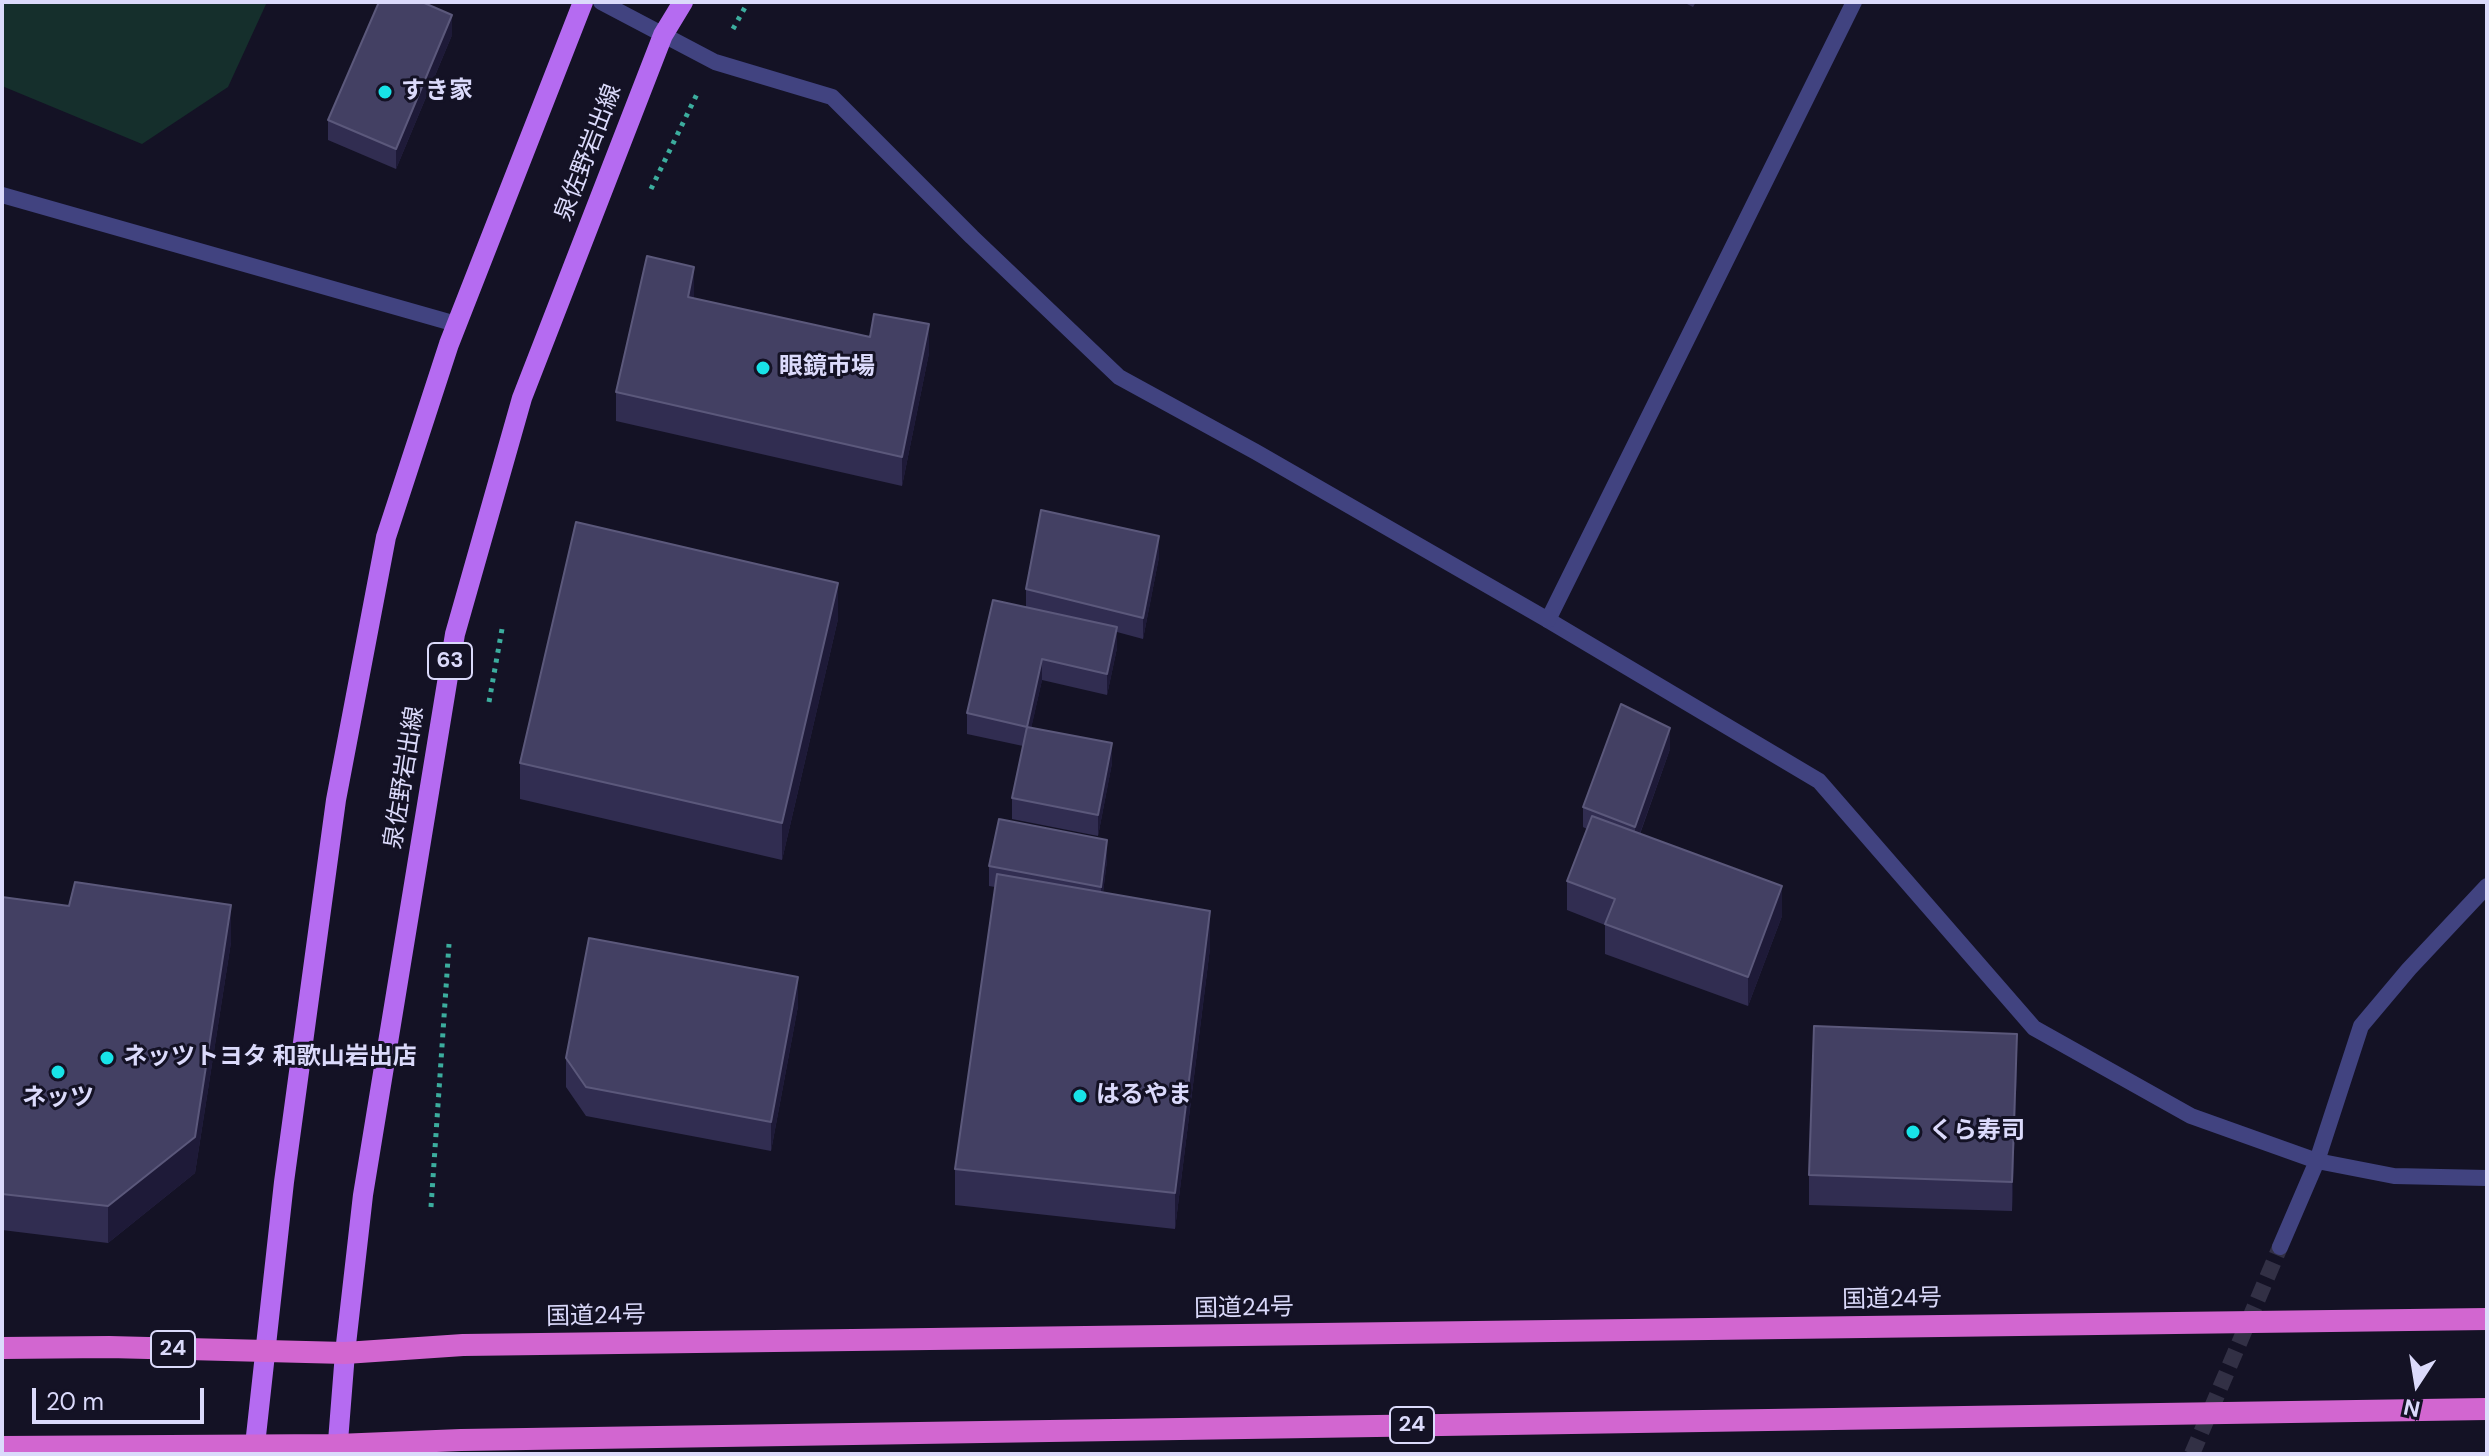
<!DOCTYPE html>
<meta charset="utf-8">
<style>
body{margin:0}
#map{position:relative;width:2489px;height:1456px;overflow:hidden;background:#141225;font-family:"DM Sans",sans-serif}
canvas{display:block}
.frame{position:absolute;inset:0;border:4px solid #dbdafb;pointer-events:none}
.north{position:absolute;left:2377px;top:1344px;width:80px;height:80px;-webkit-text-stroke:6px #141225;paint-order:stroke;rotate:192deg;font-size:22px;font-weight:700;line-height:32px;text-align:center;color:#dbdafb}
.north::after{content:'';display:block;margin:auto;width:28px;height:36px;background:#dbdafb;clip-path:polygon(50% 0,100% 100%,50% 72%,0 100%)}
.scale{position:absolute;left:32px;top:1388px;width:172px;height:36px;box-sizing:border-box;border:4px solid #dbdafb;border-top:0;padding-left:10px;font-size:24px;line-height:28px;white-space:nowrap;color:#dbdafb;-webkit-text-stroke:6px #141225;paint-order:stroke}
</style>
<div id="map">
<canvas width="2489" height="1456"></canvas>
<div class="frame"></div>
<div class="north">N</div>
<div class="scale">20 m</div>
</div>
<script>
const context = document.querySelector('canvas').getContext('2d');
context.lineJoin = 'round';
function paint(path, color) {
  context.fillStyle = color;
  context.fill(path, 'evenodd');
}
function toPath(rows) {
  const path = new Path2D();
  for (const r of rows) {
    path.moveTo(r[0], r[1]);
    for (let i = 2; i < r.length; i += 2) path.lineTo(r[i], r[i + 1]);
  }
  return path;
}
function trace(path, color, width, dash) {
  context.strokeStyle = color;
  context.lineWidth = width;
  context.lineCap = dash ? 'butt' : 'round';
  context.setLineDash(dash || []);
  context.stroke(path);
}
function write(font, color, halo, rows, align = 'center') {
  context.font = font + ' "DM Sans","Noto Sans JP",sans-serif';
  context.lineWidth = 6;
  context.setLineDash([]);
  context.textBaseline = 'middle';
  context.strokeStyle = halo;
  context.fillStyle = color;
  for (const [text, x, y, turn = 0] of rows) {
    context.save();
    context.translate(x, y);
    context.rotate((+turn || 0) * Math.PI / 180);
    context.textAlign = isNaN(turn) ? turn : align;
    if (halo) context.strokeText(text, 0, 0);
    context.fillText(text, 0, 0);
    context.restore();
  }
}
paint(toPath([
 [2,2,267,2,228,87,142,144,2,86]
]), '#152f2c');
trace(toPath([
 [2192,1454,2280,1247]
]), '#323045', 16, [16, 8]);
trace(toPath([
 [733,29,748,2],
 [651,189,697,94],
 [489,702,502,629],
 [431,1207,449,944]
]), '#3cad9e', 5, [4, 6]);
trace(toPath([
 [2,195,456,324]
]), '#414380', 16);
trace(toPath([
 [1548,620,1819,781,2034,1028,2191,1116,2317,1161,2394,1176,2487,1178],
 [2280,1247,2317,1161,2361,1026,2409,969,2487,886]
]), '#414380', 16);
trace(toPath([
 [601,2,715,62,832,97,972,237,1119,377,1256,452,1548,620,1854,2]
]), '#414380', 16);
trace(toPath([
 [254,1454,284,1182,336,800,386,537,449,344,583,2],
 [337,1454,345,1353,363,1195,455,634,522,398,663,35,683,2]
]), '#b56bf1', 20);
trace(toPath([
 [2,1348,109,1347,345,1353,463,1345,2487,1319],
 [2,1447,337,1445,461,1440,2487,1409]
]), '#d266d0', 22);
paint(toPath([
 [1683,2,1696,2,1693,7],
 [452,35,396,169,328,140,328,120],
 [694,296,694,298,929,353,902,486,616,421,616,392],
 [1159,557,1143,639,1117,632,1117,648,1107,695,1042,680,1031,728,1112,763,1098,836,1012,819,1012,798,1023,746,967,734,967,713,1026,607,1026,589],
 [838,619,782,860,520,799,520,763],
 [1670,749,1640,834,1782,916,1748,1006,1605,954,1605,925,1567,910,1567,881,1587,829,1583,827,1583,807],
 [1107,860,1103,893,1210,948,1175,1229,955,1205,955,1169,995,887,989,886,989,866],
 [2,897,231,942,195,1173,108,1243,2,1230],
 [798,1006,771,1151,586,1116,566,1087,566,1058],
 [2017,1064,2012,1211,1809,1205,1809,1175]
]), '#312d51');
paint(toPath([
 [452,15,452,35,396,169,396,149],
 [694,267,694,296,688,326,688,297],
 [929,324,929,353,902,486,902,457],
 [1159,536,1159,557,1143,639,1143,618],
 [838,583,838,619,782,860,782,823],
 [1117,627,1117,648,1107,695,1107,674],
 [1042,659,1042,680,1027,747,1027,727],
 [1670,728,1670,749,1635,847,1635,827],
 [1112,743,1112,763,1098,836,1098,815],
 [1107,840,1107,860,1101,908,1101,887],
 [1782,886,1782,916,1748,1006,1748,977],
 [231,905,231,942,195,1173,108,1243,108,1206],
 [1210,911,1210,948,1175,1229,1175,1193],
 [798,977,798,1006,771,1151,771,1122],
 [2017,1034,2017,1064,2012,1211,2012,1182]
]), '#1e1a38');
const building = toPath([
 [379,2,422,2,452,15,396,149,328,120,379,2],
 [647,256,694,267,688,297,870,337,874,314,929,324,902,457,616,392,647,256],
 [1041,510,1159,536,1143,618,1026,589,1041,510],
 [576,522,838,583,782,823,520,763,576,522],
 [993,600,1117,627,1107,674,1042,659,1027,727,967,713,993,600],
 [1621,704,1670,728,1635,827,1583,807,1621,704],
 [1027,727,1112,743,1098,815,1012,798,1027,727],
 [1592,816,1782,886,1748,977,1605,924,1615,899,1567,881,1592,816],
 [999,819,1107,840,1101,887,989,866,999,819],
 [997,874,1210,911,1175,1193,955,1169,997,874],
 [75,882,231,905,195,1137,108,1206,2,1194,2,897,69,906,75,882],
 [589,938,798,977,771,1122,586,1087,566,1058,589,938],
 [1814,1026,2017,1034,2012,1182,1809,1175,1814,1026]
]);
paint(building, '#434063');
trace(building, '#5b587b', 2);
for (const [x, y, r, color] of [
 [385,92,8,"#18e3e8"],
 [763,368,8,"#18e3e8"],
 [107,1058,8,"#18e3e8"],
 [58,1072,8,"#18e3e8"],
 [1080,1096,8,"#18e3e8"],
 [1913,1132,8,"#18e3e8"]
]) {
  const dot = new Path2D();
  dot.arc(x, y, r, 0, 2 * Math.PI);
  context.fillStyle = color;
  context.fill(dot);
  trace(dot, '#141225', 3);
}
for (const [x, y, w] of [
 [450,661,44],
 [173,1349,44],
 [1412,1425,44]
]) {
  const box = new Path2D();
  box.roundRect(x - w / 2, y - 18, w, 36, 6);
  context.fillStyle = '#141225';
  context.fill(box);
  trace(box, '#dbdafb', 2);
}
write('bold 22px', '#dbdafb', null, [
 ["63",450,661],
 ["24",173,1349],
 ["24",1412,1425]
]);
write('bold 24px', '#dbdafb', '#141225', [
 ["すき家",401,92],
 ["眼鏡市場",779,368],
 ["ネッツトヨタ 和歌山岩出店",123,1058],
 ["はるやま",1096,1096],
 ["ネッツ",58,1099,"center"],
 ["くら寿司",1929,1132]
], 'left');
write('24px', '#dbdafb', '#141225', [
 ["泉佐野岩出線",589,153,-69],
 ["泉佐野岩出線",405,778,-81],
 ["国道24号",1892,1300,-1],
 ["国道24号",1244,1309,-1],
 ["国道24号",596,1317,-1]
]);
</script>
